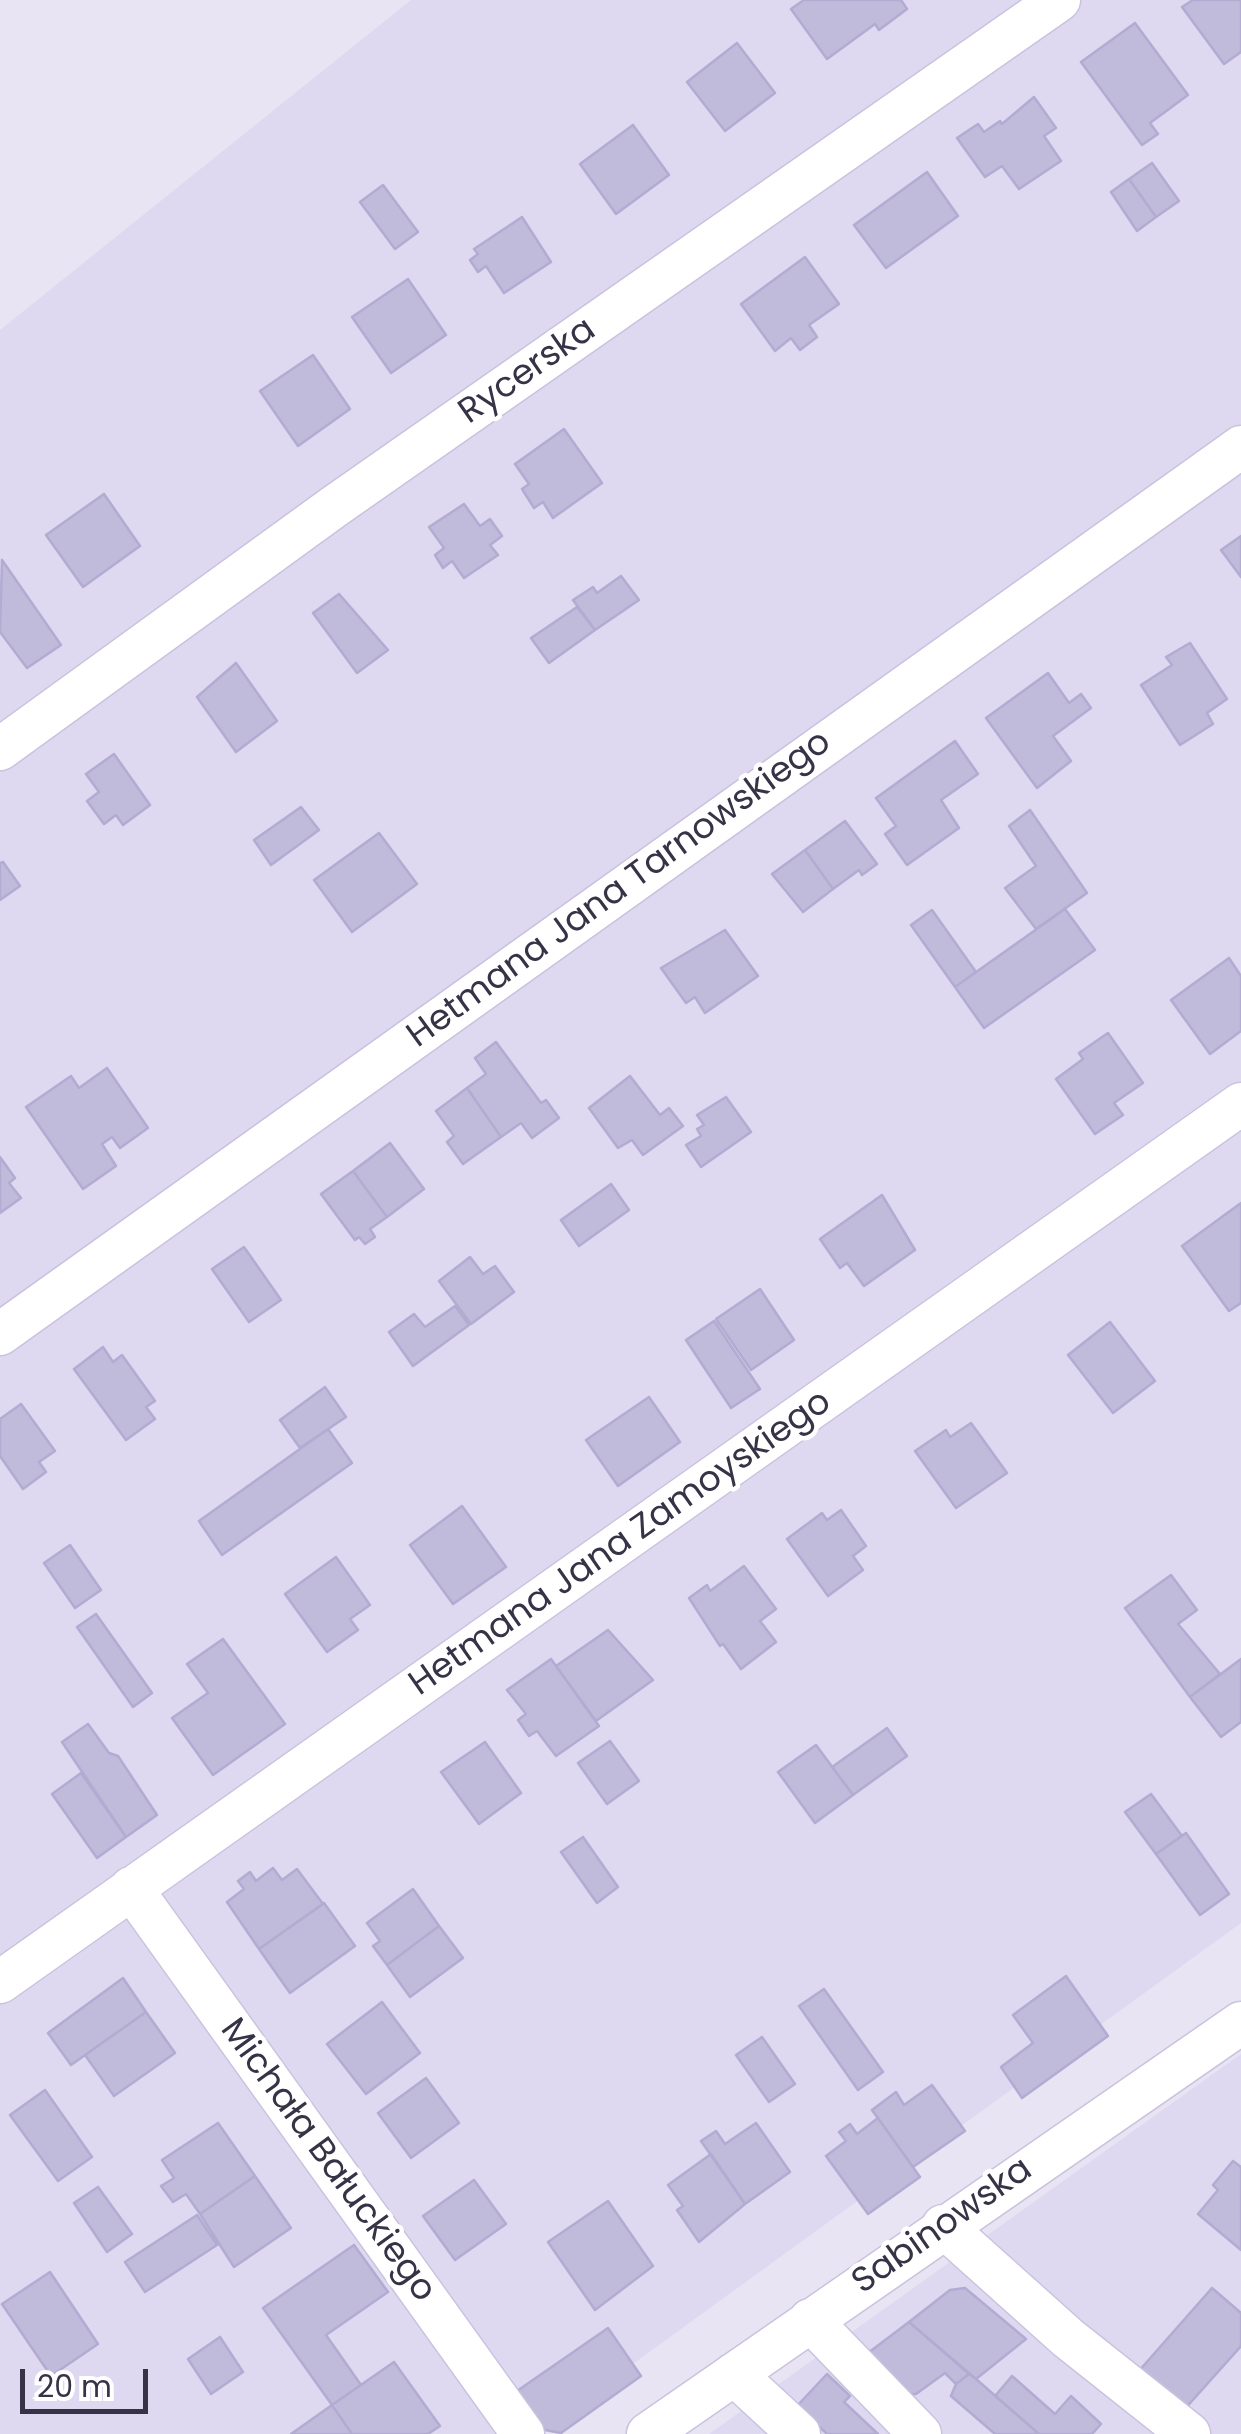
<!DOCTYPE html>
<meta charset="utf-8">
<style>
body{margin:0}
#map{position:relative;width:1241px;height:2434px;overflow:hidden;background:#e8e4f4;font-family:Poppins,sans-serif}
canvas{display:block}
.scale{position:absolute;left:20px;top:2369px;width:128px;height:45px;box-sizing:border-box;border:5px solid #373347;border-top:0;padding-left:12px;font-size:30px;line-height:35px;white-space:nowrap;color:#373347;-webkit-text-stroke:8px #fff;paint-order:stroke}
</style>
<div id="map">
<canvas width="1241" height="2434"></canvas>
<div class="scale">20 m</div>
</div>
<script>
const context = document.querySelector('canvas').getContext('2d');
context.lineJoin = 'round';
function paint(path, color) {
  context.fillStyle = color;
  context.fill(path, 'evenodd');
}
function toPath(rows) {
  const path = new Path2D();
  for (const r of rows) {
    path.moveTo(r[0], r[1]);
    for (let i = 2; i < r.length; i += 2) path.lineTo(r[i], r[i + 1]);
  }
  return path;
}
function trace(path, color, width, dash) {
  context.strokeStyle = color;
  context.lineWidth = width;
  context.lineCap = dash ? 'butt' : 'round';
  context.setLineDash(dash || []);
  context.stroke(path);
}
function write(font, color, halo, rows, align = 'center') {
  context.font = font + ' Poppins,sans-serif';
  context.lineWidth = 9;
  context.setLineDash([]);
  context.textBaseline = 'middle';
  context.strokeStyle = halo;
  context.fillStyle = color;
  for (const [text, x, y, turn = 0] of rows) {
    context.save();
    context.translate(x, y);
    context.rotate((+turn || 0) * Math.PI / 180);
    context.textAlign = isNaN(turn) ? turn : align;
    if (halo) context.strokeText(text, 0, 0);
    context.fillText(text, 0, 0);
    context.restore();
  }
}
paint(toPath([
 [411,0,1241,0,1241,1923,536,2434,0,2434,0,330],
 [1241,2054,1241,2434,709,2434]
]), '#ded8f0');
const building = toPath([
 [804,0,901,0,907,9,879,30,875,24,827,59,791,9,804,0],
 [1193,0,1241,0,1241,52,1224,64,1182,7,1193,0],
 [1135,23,1188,95,1150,123,1158,134,1142,145,1081,62,1135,23],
 [737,43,775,93,725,131,687,82,737,43],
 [1034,97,1056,128,1044,136,1061,161,1019,189,1002,166,985,177,957,138,978,124,984,132,1000,121,1002,124,1034,97],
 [633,125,669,175,616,214,580,164,633,125],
 [1152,163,1179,201,1156,217,1129,179,1152,163],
 [927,172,958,216,886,268,854,225,927,172],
 [1129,179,1156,217,1137,231,1111,192,1129,179],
 [383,185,418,232,395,249,360,202,383,185],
 [522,217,551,262,504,293,486,266,478,272,470,260,478,254,474,249,522,217],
 [805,257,839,304,809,325,817,337,800,350,791,338,775,351,741,304,805,257],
 [408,279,446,335,391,373,352,317,408,279],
 [313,355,350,409,298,446,260,391,313,355],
 [564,429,602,483,553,518,543,502,534,508,522,489,529,484,515,464,564,429],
 [104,494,140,546,83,587,46,535,104,494],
 [464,504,480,526,490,519,502,536,490,545,498,555,464,578,452,561,443,568,435,555,444,548,429,527,464,504],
 [1241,536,1241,577,1221,550,1241,536],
 [2,560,61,645,27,668,0,632,2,560],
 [621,576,639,600,595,630,573,600,593,587,597,593,621,576],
 [339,594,388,650,357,673,313,613,339,594],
 [577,607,595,630,549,663,531,638,577,607],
 [1190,643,1227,699,1207,713,1213,724,1180,745,1141,685,1172,665,1166,657,1190,643],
 [236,663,277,721,236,752,197,697,236,663],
 [1048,673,1069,703,1081,694,1091,708,1053,736,1071,761,1037,788,986,718,1048,673],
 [955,741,978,774,941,800,959,828,907,865,885,834,896,826,876,798,955,741],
 [114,754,150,805,123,825,116,815,104,824,87,801,99,792,86,774,114,754],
 [301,807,319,830,271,865,254,840,301,807],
 [1030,810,1087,893,1036,929,1005,888,1036,866,1009,826,1030,810],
 [845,821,877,864,862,875,859,870,833,889,805,850,845,821],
 [379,833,417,884,352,932,314,880,379,833],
 [805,850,833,889,803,912,772,874,805,850],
 [3,862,20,886,0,900,0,863,3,862],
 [1065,909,1095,950,984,1028,955,987,1065,909],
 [932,910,976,972,955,987,911,925,932,910],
 [725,930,758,976,705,1013,695,997,686,1003,661,968,725,930],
 [1229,958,1241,976,1241,1031,1210,1054,1171,1000,1229,958],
 [1108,1033,1143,1083,1114,1103,1123,1115,1095,1134,1056,1079,1083,1059,1079,1053,1108,1033],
 [496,1042,541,1103,546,1100,559,1118,532,1138,521,1123,501,1137,467,1088,486,1074,475,1058,496,1042],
 [107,1068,148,1128,120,1148,112,1137,102,1144,116,1166,83,1189,26,1107,71,1076,79,1088,107,1068],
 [630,1076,660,1115,669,1108,683,1126,643,1155,632,1140,618,1148,589,1108,630,1076],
 [467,1088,501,1137,463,1164,447,1142,454,1136,436,1111,467,1088],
 [726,1097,751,1132,701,1167,686,1145,701,1136,697,1129,704,1125,697,1115,726,1097],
 [390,1143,424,1189,387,1217,353,1171,390,1143],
 [0,1157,15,1178,9,1183,21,1198,0,1213,0,1157],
 [353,1171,387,1217,370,1229,375,1237,365,1244,359,1237,355,1240,321,1194,353,1171],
 [611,1184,629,1210,579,1246,561,1220,611,1184],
 [882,1195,915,1250,864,1286,847,1263,840,1268,820,1239,882,1195],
 [1241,1203,1241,1303,1229,1311,1182,1246,1241,1203],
 [244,1247,281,1300,249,1322,212,1269,244,1247],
 [470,1257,483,1274,495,1266,514,1292,471,1324,439,1281,470,1257],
 [760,1289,794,1340,751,1370,716,1319,760,1289],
 [455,1306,469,1325,413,1366,389,1332,414,1314,425,1327,455,1306],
 [714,1321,760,1389,731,1408,686,1340,714,1321],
 [1110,1322,1155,1381,1113,1413,1068,1355,1110,1322],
 [103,1347,113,1362,122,1355,155,1401,146,1407,155,1419,126,1440,74,1369,103,1347],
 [325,1387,346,1417,300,1448,280,1420,325,1387],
 [649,1397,680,1442,618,1486,586,1440,649,1397],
 [21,1404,55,1451,39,1462,46,1472,23,1489,0,1456,0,1419,21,1404],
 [971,1423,1007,1473,956,1508,915,1451,946,1430,950,1437,971,1423],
 [328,1429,352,1463,222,1555,199,1521,328,1429],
 [462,1506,506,1567,453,1604,410,1545,462,1506],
 [841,1510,866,1546,853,1556,863,1570,828,1596,787,1539,822,1513,827,1520,841,1510],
 [70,1545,101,1590,75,1608,44,1563,70,1545],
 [336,1557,370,1605,350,1619,358,1630,327,1652,285,1594,336,1557],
 [744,1566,776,1609,760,1621,776,1642,741,1669,723,1644,720,1646,689,1598,707,1585,710,1591,744,1566],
 [1171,1575,1197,1610,1178,1624,1220,1674,1190,1697,1125,1608,1171,1575],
 [96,1614,152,1693,133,1707,77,1627,96,1614],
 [608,1630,653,1680,596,1721,556,1666,608,1630],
 [223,1639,285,1724,213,1775,172,1718,208,1693,187,1664,223,1639],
 [551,1659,599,1726,556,1756,537,1731,529,1736,518,1720,526,1714,507,1690,551,1659],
 [1241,1659,1241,1722,1221,1737,1190,1697,1241,1659],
 [88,1724,109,1753,118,1756,157,1815,126,1837,62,1742,88,1724],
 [887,1728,907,1756,853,1795,832,1767,887,1728],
 [610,1741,639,1781,607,1804,578,1763,610,1741],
 [485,1742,521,1793,479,1824,441,1772,485,1742],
 [816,1745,853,1795,815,1823,778,1772,816,1745],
 [81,1773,126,1837,97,1858,52,1794,81,1773],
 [1151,1794,1182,1836,1156,1854,1125,1812,1151,1794],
 [1186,1833,1229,1894,1200,1915,1156,1854,1186,1833],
 [583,1837,618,1887,597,1903,561,1852,583,1837],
 [273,1868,282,1880,297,1869,323,1904,259,1949,227,1902,244,1889,238,1881,250,1872,256,1881,273,1868],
 [413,1889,439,1926,387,1965,373,1946,380,1941,367,1923,413,1889],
 [324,1903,355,1946,290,1993,259,1949,324,1903],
 [439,1926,463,1958,410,1997,387,1965,439,1926],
 [1066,1976,1108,2036,1022,2098,1001,2067,1033,2043,1013,2015,1066,1976],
 [123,1978,146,2012,71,2065,48,2033,123,1978],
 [824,1989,883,2072,858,2090,799,2006,824,1989],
 [382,2002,420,2053,366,2094,327,2044,382,2002],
 [146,2012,175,2053,114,2096,85,2055,146,2012],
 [762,2037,795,2084,769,2102,736,2055,762,2037],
 [426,2078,459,2123,411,2158,378,2113,426,2078],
 [932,2085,965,2131,913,2167,872,2110,896,2092,904,2105,932,2085],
 [45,2090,92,2157,58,2181,10,2115,45,2090],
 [878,2118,920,2177,868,2214,826,2156,846,2141,839,2132,850,2124,857,2134,878,2118],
 [218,2123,255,2176,200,2214,186,2194,173,2202,161,2186,174,2178,162,2160,218,2123],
 [756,2123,790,2172,745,2204,701,2141,716,2131,725,2144,756,2123],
 [711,2154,745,2204,699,2242,677,2210,683,2206,668,2185,711,2154],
 [1233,2161,1241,2167,1241,2250,1198,2214,1218,2190,1213,2185,1233,2161],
 [255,2176,291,2228,234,2267,200,2214,255,2176],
 [474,2180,506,2224,455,2260,423,2216,474,2180],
 [98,2187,132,2234,107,2252,74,2203,98,2187],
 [608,2201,653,2266,595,2310,548,2242,608,2201],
 [197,2215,217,2245,145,2292,125,2262,197,2215],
 [354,2245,388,2292,326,2335,361,2385,332,2405,263,2308,354,2245],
 [50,2272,98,2344,51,2376,2,2304,50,2272],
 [965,2288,1026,2339,976,2379,909,2322,950,2290,965,2288],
 [1212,2288,1241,2313,1241,2346,1183,2411,1138,2372,1212,2288],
 [909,2322,969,2374,956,2384,945,2373,916,2394,906,2394,864,2356,909,2322],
 [608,2328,641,2376,561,2433,545,2430,517,2391,608,2328],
 [220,2337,243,2372,211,2394,188,2359,220,2337],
 [394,2362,440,2426,428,2434,352,2434,332,2405,394,2362],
 [827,2374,850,2396,844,2402,878,2434,827,2434,797,2406,827,2374],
 [969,2374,976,2379,1039,2434,995,2434,951,2396,956,2384,969,2374],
 [1012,2376,1055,2414,1071,2396,1101,2424,1092,2434,1039,2434,995,2396,1012,2376],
 [332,2405,352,2434,291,2434,332,2405]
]);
paint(building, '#c0bbda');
trace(building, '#b2abd2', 2.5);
const minor = toPath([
 [0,749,335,506,1059,0],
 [0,1334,1241,447],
 [131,1888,523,2434],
 [0,1982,1241,1104],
 [943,2226,1068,2338,1189,2434],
 [810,2320,920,2434],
 [734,2374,799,2434],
 [648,2434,1241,2023]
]);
trace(minor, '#c9c3de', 45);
trace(minor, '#fff', 42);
write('35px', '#373347', '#fff', [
 ["Rycerska",528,372,-35],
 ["Hetmana Jana Tarnowskiego",620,890,-36],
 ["Hetmana Jana Zamoyskiego",621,1544,-35],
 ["Michała Bałuckiego",327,2161,54],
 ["Sabinowska",943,2227,-35]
]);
</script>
